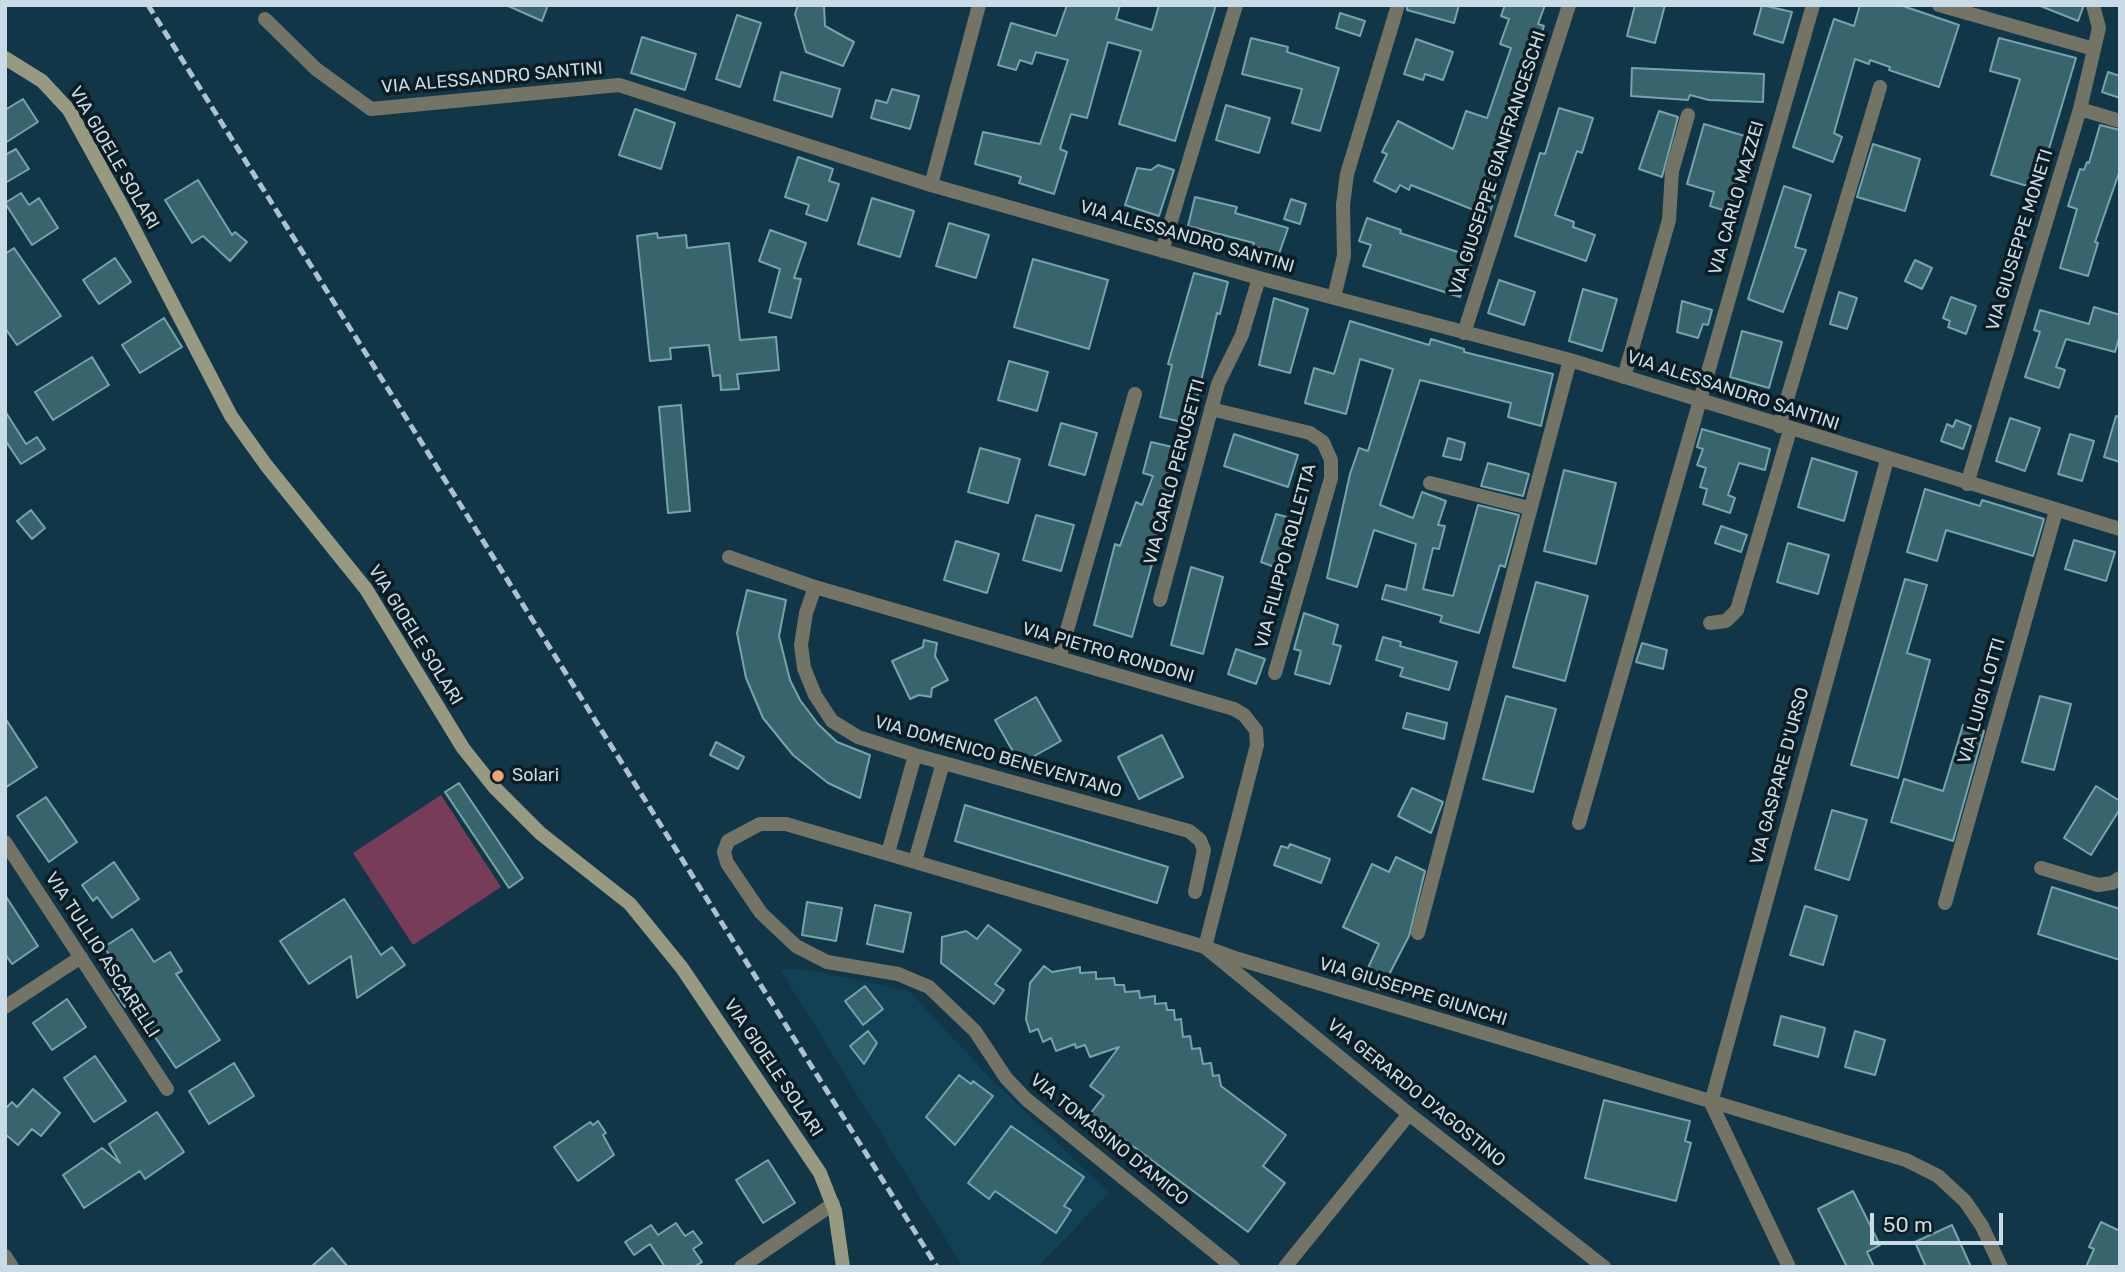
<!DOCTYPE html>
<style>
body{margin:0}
#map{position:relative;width:2125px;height:1272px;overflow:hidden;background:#113647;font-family:Rubik,sans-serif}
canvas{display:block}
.frame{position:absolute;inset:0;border:7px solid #c8dbe6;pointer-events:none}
.scale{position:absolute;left:1870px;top:1213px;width:133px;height:32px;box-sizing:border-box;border:4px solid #c8dbe6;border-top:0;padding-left:9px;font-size:21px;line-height:24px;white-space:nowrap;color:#c8dbe6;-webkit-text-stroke:5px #0c1c23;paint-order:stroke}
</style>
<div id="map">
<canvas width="2125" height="1272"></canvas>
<div class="frame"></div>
<div class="scale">50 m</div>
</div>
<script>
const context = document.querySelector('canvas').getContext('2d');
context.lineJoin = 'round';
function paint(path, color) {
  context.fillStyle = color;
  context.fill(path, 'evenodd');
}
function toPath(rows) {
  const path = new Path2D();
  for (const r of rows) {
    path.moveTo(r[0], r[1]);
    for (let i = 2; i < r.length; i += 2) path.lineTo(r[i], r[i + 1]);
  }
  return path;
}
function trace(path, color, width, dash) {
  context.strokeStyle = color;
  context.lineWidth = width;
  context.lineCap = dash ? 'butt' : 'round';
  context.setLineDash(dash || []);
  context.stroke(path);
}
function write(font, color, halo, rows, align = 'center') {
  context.font = font + ' Rubik,sans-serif';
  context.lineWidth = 7;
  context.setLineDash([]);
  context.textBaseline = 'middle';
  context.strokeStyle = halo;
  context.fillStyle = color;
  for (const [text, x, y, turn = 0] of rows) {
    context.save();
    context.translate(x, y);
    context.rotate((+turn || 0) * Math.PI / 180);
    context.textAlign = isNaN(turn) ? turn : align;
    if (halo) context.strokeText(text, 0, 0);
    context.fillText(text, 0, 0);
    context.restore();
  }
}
paint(toPath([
 [780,969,810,970,909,991,991,1079,1109,1193,1038,1267,963,1267]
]), '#124155');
paint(toPath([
 [441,795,501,887,413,945,353,853]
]), '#773d58');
const building = toPath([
 [506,5,548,5,542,21,506,5],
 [798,5,824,5,825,26,854,42,843,66,806,52,795,14,798,5],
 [1067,5,1120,5,1116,19,1152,30,1159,5,1216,5,1175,141,1119,124,1141,51,1108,42,1087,118,1071,114,1060,149,1067,152,1054,194,1019,183,1021,177,975,164,983,132,1040,144,1068,60,1036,52,1032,64,1020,60,1016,70,998,65,1011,23,1056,36,1067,5],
 [1407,5,1459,5,1454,23,1407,10,1407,5],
 [1505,5,1545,5,1538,24,1544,26,1526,79,1532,80,1521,109,1518,108,1493,184,1498,186,1489,216,1411,185,1409,190,1400,185,1396,192,1374,181,1387,154,1382,152,1398,121,1453,149,1466,111,1487,118,1511,48,1500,44,1509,19,1501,16,1505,5],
 [1635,5,1665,5,1655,43,1627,36,1635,5],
 [1762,5,1792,12,1783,43,1754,34,1762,5],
 [1860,5,1900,5,1959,25,1939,87,1889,70,1890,67,1870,60,1869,64,1855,59,1834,133,1842,137,1833,162,1793,147,1834,19,1854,26,1860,5],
 [2038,5,2084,5,2078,21,2038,5],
 [1340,13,1365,21,1360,36,1336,28,1340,13],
 [737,15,761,23,740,87,716,79,737,15],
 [642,37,696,54,685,90,631,73,642,37],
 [1251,38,1288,47,1287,52,1339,68,1320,131,1292,123,1302,89,1242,74,1251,38],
 [1999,38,2076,58,2037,189,1991,175,2020,79,1990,71,1999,38],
 [1416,39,1453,52,1443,80,1425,74,1423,80,1404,74,1416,39],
 [1632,68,1764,74,1763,102,1709,100,1690,95,1688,100,1631,96,1632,68],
 [781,72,840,89,832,117,774,100,781,72],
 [2108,72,2120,76,2120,98,2102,92,2108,72],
 [892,89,919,96,910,129,871,118,876,100,887,103,892,89],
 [23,99,38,122,5,143,5,110,23,99],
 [1226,105,1270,118,1259,153,1216,140,1226,105],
 [1559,108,1593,118,1582,153,1577,151,1555,215,1574,222,1573,227,1595,235,1586,261,1515,236,1540,153,1545,154,1559,108],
 [635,109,675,123,661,169,619,155,635,109],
 [1659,111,1678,117,1662,177,1639,169,1659,111],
 [1704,124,1745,136,1738,162,1743,164,1729,212,1710,206,1714,192,1687,184,1704,124],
 [2100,125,2120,130,2120,170,2095,242,2098,243,2088,276,2060,268,2077,209,2068,206,2080,169,2084,170,2087,162,2089,163,2100,125],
 [1873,144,1920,159,1905,211,1857,197,1873,144],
 [16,149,29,169,5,183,5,155,16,149],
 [798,157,833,169,829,181,839,184,827,221,806,214,809,205,785,197,798,157],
 [1158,165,1174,170,1159,216,1125,205,1137,168,1151,170,1158,165],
 [198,180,232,235,235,232,247,242,230,261,203,236,192,243,165,200,198,180],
 [1784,186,1811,195,1795,247,1806,250,1783,312,1748,299,1784,186],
 [21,193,29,205,39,198,58,228,32,245,5,203,21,193],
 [1195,197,1237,207,1235,213,1288,228,1279,254,1253,246,1254,243,1188,226,1195,197],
 [872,198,914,211,900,257,858,244,872,198],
 [1291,199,1306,204,1300,224,1284,219,1291,199],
 [1367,218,1401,230,1400,233,1473,257,1460,297,1363,266,1371,245,1359,241,1367,218],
 [949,223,989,235,976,278,936,266,949,223],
 [770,230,806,243,794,278,801,279,791,318,769,312,780,269,759,261,770,230],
 [657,233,658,238,686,235,687,248,729,243,740,340,776,337,779,370,737,374,739,389,721,390,720,375,713,376,709,345,670,348,671,359,650,361,637,236,657,233],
 [14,248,61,316,17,345,5,328,5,254,14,248],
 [115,258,131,282,99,304,83,280,115,258],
 [1033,259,1108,280,1089,349,1014,327,1033,259],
 [1915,260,1932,268,1922,289,1905,281,1915,260],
 [1194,273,1228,282,1220,314,1217,313,1191,424,1160,417,1172,365,1168,364,1194,273],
 [1499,280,1535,292,1524,325,1488,313,1499,280],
 [1583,289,1617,299,1602,351,1569,341,1583,289],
 [1839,292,1857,298,1847,329,1830,324,1839,292],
 [1951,297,1976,306,1966,334,1948,327,1950,321,1943,318,1951,297],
 [1274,298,1308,309,1290,373,1259,365,1274,298],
 [1682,301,1712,310,1708,325,1703,324,1698,338,1677,332,1682,301],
 [2094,307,2120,315,2120,335,2115,352,2066,339,2056,367,2065,370,2059,388,2025,377,2040,332,2034,330,2040,310,2089,324,2094,307],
 [164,318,182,347,140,373,122,345,164,318],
 [1350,321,1429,345,1431,339,1464,349,1464,352,1553,374,1541,426,1508,417,1511,403,1420,380,1380,505,1413,518,1422,492,1446,501,1438,525,1445,526,1439,549,1433,548,1423,589,1453,596,1478,505,1519,515,1505,567,1500,565,1479,633,1440,622,1442,616,1382,599,1386,585,1406,590,1416,544,1374,530,1357,587,1327,578,1350,474,1359,448,1368,451,1393,369,1360,359,1346,414,1305,403,1314,368,1334,374,1350,321],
 [1742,331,1782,342,1769,388,1730,377,1742,331],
 [92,357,109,385,53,420,35,392,92,357],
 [1009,361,1048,372,1037,411,998,400,1009,361],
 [681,405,690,511,668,513,659,407,681,405],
 [5,411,26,444,37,437,45,449,21,464,5,440,5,411],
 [2116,416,2120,417,2120,462,2104,457,2116,416],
 [2010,418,2040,428,2025,471,1996,461,2010,418],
 [1956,420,1971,426,1963,449,1941,441,1947,424,1953,427,1956,420],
 [1061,423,1097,433,1085,475,1049,465,1061,423],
 [1702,429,1770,449,1765,470,1739,463,1728,495,1735,498,1730,513,1703,504,1707,489,1700,487,1706,468,1697,465,1703,449,1697,447,1702,429],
 [1234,434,1298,455,1288,487,1224,466,1234,434],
 [2070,434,2094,441,2082,481,2058,474,2070,434],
 [1448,438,1465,443,1461,460,1443,456,1448,438],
 [1151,442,1181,449,1167,507,1150,555,1154,557,1132,637,1094,625,1115,544,1120,546,1136,502,1142,505,1153,476,1143,473,1151,442],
 [980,448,1020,459,1008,503,968,492,980,448],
 [1812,458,1857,472,1844,521,1798,507,1812,458],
 [1488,463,1529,474,1523,496,1481,486,1488,463],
 [1564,470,1616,483,1596,564,1544,551,1564,470],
 [1925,489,1980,506,1982,500,2044,519,2033,556,1946,530,1937,561,1907,552,1925,489],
 [31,510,45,528,32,539,17,521,31,510],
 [1276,514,1290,518,1288,525,1297,528,1283,570,1261,562,1276,514],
 [1036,515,1074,525,1061,571,1023,560,1036,515],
 [1721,526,1747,535,1741,552,1715,543,1721,526],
 [2074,540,2115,552,2106,581,2065,569,2074,540],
 [956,541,999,554,987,593,944,580,956,541],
 [1788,543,1829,555,1818,594,1777,582,1788,543],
 [1191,567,1223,577,1203,654,1171,645,1191,567],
 [1905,579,1927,585,1907,653,1930,660,1898,778,1851,765,1905,579],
 [1536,582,1588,596,1565,681,1513,667,1536,582],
 [747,590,786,600,779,636,790,680,800,700,818,724,837,742,870,755,860,798,828,783,793,755,763,718,746,678,737,633,747,590],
 [1304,613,1338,625,1333,644,1341,646,1330,684,1295,674,1301,651,1294,649,1304,613],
 [1383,637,1401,642,1400,646,1457,662,1449,690,1400,676,1403,668,1376,660,1383,637],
 [924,640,937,643,935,656,948,680,932,688,931,697,919,695,910,699,892,661,923,647,924,640],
 [1642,643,1667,650,1663,669,1636,662,1642,643],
 [1236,649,1265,659,1256,684,1228,674,1236,649],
 [1506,696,1556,709,1533,792,1483,779,1506,696],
 [2040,696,2071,704,2054,770,2022,762,2040,696],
 [1036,697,1061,741,1020,764,995,720,1036,697],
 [1407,713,1447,723,1444,739,1403,728,1407,713],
 [5,718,37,767,5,788,5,718],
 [1963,725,1984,731,1953,841,1891,822,1904,779,1943,791,1963,725],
 [1162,735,1183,777,1139,799,1118,757,1162,735],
 [716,742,744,757,738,769,710,755,716,742],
 [459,783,523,878,509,888,445,792,459,783],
 [2096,786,2120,801,2120,809,2091,855,2064,838,2096,786],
 [1412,788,1443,802,1431,833,1398,816,1412,788],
 [46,797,77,842,49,862,17,816,46,797],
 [965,805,1168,867,1157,903,955,841,965,805],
 [1832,810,1867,820,1849,880,1815,869,1832,810],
 [1290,844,1330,859,1321,883,1274,865,1281,846,1288,848,1290,844],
 [1396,857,1425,871,1409,936,1381,990,1362,981,1379,944,1343,927,1372,864,1389,872,1396,857],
 [114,862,139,899,112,918,97,897,93,901,82,885,114,862],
 [2052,887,2120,909,2120,960,2038,934,2052,887],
 [5,895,38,946,12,964,5,954,5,895],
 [344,899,381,955,392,947,405,965,357,998,351,956,309,984,280,941,344,899],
 [807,902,842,908,836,941,802,935,807,902],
 [875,905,911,913,903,952,867,944,875,905],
 [1805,906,1837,916,1823,965,1790,955,1805,906],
 [988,925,1021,950,995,984,1004,990,994,1004,941,963,942,937,966,931,977,939,988,925],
 [132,929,154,962,170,952,182,971,176,974,220,1040,176,1068,132,1003,125,1007,113,989,126,980,104,947,132,929],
 [1044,966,1052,972,1080,967,1080,973,1096,972,1096,979,1114,978,1115,985,1124,985,1125,992,1139,991,1140,998,1155,996,1155,1004,1166,1003,1167,1010,1174,1010,1175,1020,1181,1019,1183,1037,1190,1036,1192,1049,1200,1048,1203,1064,1211,1063,1213,1076,1219,1075,1221,1086,1286,1135,1263,1166,1285,1183,1248,1232,1090,1114,1104,1096,1090,1086,1119,1047,1090,1057,1085,1045,1076,1048,1075,1044,1056,1051,1051,1038,1043,1042,1038,1029,1030,1032,1026,1019,1030,983,1044,966],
 [865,986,883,1009,863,1025,845,1001,865,986],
 [67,999,86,1027,52,1050,33,1023,67,999],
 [1781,1016,1825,1028,1818,1057,1774,1045,1781,1016],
 [868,1031,877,1043,864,1064,850,1046,868,1031],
 [1855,1031,1885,1040,1875,1075,1845,1067,1855,1031],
 [95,1056,126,1101,94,1122,64,1078,95,1056],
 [234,1063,254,1096,209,1124,189,1091,234,1063],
 [959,1075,971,1084,973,1081,993,1096,955,1145,926,1117,959,1075],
 [33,1089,60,1113,41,1136,32,1129,18,1145,5,1134,5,1109,12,1102,17,1107,33,1089],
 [1604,1100,1690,1121,1685,1141,1691,1143,1676,1201,1585,1178,1604,1100],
 [157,1112,184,1152,145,1179,140,1171,84,1208,63,1175,102,1148,120,1163,109,1144,157,1112],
 [598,1121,606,1133,603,1135,614,1155,578,1181,554,1147,590,1122,593,1125,598,1121],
 [1011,1126,1084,1177,1064,1206,1071,1210,1056,1233,995,1191,989,1199,968,1183,1011,1126],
 [768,1160,795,1203,763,1223,736,1180,768,1160],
 [1853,1191,1880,1245,1867,1252,1874,1267,1847,1267,1818,1209,1853,1191],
 [2101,1222,2120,1231,2120,1267,2086,1267,2094,1249,2089,1247,2101,1222],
 [676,1223,685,1236,693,1231,702,1243,693,1249,702,1262,694,1267,665,1267,650,1244,634,1255,625,1242,651,1225,658,1235,676,1223],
 [1952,1225,1971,1267,1926,1267,1915,1242,1952,1225],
 [332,1248,348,1267,311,1267,332,1248]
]);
paint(building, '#38656d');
trace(building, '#76a4ad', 2);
trace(toPath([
 [1939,5,2094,49],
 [265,19,316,69,371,109,619,85,931,185,1259,278,1570,360,2120,529],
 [2080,109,2120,121],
 [931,185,979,5],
 [1162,251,1236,5],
 [1334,297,1344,256,1343,205,1347,174,1398,5],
 [1464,333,1569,5],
 [1624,377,1669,220,1672,171,1688,115],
 [1211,409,1310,433,1323,442,1331,460,1331,478,1275,673],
 [1779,426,1880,87],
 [1430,483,1529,508],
 [1967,484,2080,109,2099,28,2093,5],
 [729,557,815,587,1234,709,1244,715,1256,730,1257,745,1205,947,1409,1114,1604,1267],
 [815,587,806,613,801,645,804,668,815,695,832,721,858,737,915,755,1189,831,1200,840,1204,850,1195,892],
 [1160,600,1218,384,1242,335,1259,278],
 [1710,623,1726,621,1737,610,1790,430],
 [1059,658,1135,394],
 [1579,823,1813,5],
 [5,842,167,1089],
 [888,853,915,755],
 [915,861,943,763],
 [2041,868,2098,885,2112,883,2120,878],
 [1945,903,2056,511],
 [1418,933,1570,360],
 [5,1007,81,957],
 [1711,1103,1887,460],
 [1711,1103,1789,1267],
 [5,1256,12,1267],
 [741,1267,833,1204],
 [1233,1267,1026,1099,1006,1078,975,1031,929,987,898,974,827,962,796,946,761,913,727,863,724,852,728,841,760,824,786,824,1205,947,1235,958,1906,1160,1938,1176,1965,1201,1982,1226,2001,1267],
 [1285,1267,1409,1114]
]), '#737465', 14);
trace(toPath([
 [5,58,42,81,69,110,123,208,231,416,266,465,366,589,463,748,494,787,540,833,630,904,682,968,820,1173,835,1211,843,1267]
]), '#979981', 14);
trace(toPath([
 [148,5,937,1267]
]), '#adc2ce', 5, [10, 5]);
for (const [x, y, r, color] of [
 [498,776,7,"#efa376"]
]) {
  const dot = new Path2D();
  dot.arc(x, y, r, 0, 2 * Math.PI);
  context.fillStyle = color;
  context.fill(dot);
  trace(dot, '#0c1c23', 2.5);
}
write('18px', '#c8dbe6', '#0c1c23', [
 ["VIA ALESSANDRO SANTINI",492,78,-5],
 ["VIA GIOELE SOLARI",114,158,60],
 ["VIA GIUSEPPE GIANFRANCESCHI",1498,163,-72],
 ["VIA CARLO MAZZEI",1737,198,-74],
 ["VIA ALESSANDRO SANTINI",1187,237,16],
 ["VIA GIUSEPPE MONETI",2020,240,-73],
 ["VIA ALESSANDRO SANTINI",1733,391,18],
 ["VIA CARLO PERUGETTI",1175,472,-75],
 ["VIA FILIPPO ROLLETTA",1286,556,-75],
 ["VIA GIOELE SOLARI",415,635,58],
 ["VIA PIETRO RONDONI",1108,653,16],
 ["VIA LUIGI LOTTI",1982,701,-74],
 ["VIA DOMENICO BENEVENTANO",998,757,16],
 ["VIA GASPARE D'URSO",1780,776,-75],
 ["VIA TULLIO ASCARELLI",102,955,57],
 ["VIA GIUSEPPE GIUNCHI",1413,992,17],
 ["VIA GIOELE SOLARI",773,1068,56],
 ["VIA GERARDO D'AGOSTINO",1416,1093,39],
 ["VIA TOMASINO D'AMICO",1109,1140,39]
]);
write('18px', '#c8dbe6', '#0c1c23', [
 ["Solari",512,776]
], 'left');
</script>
